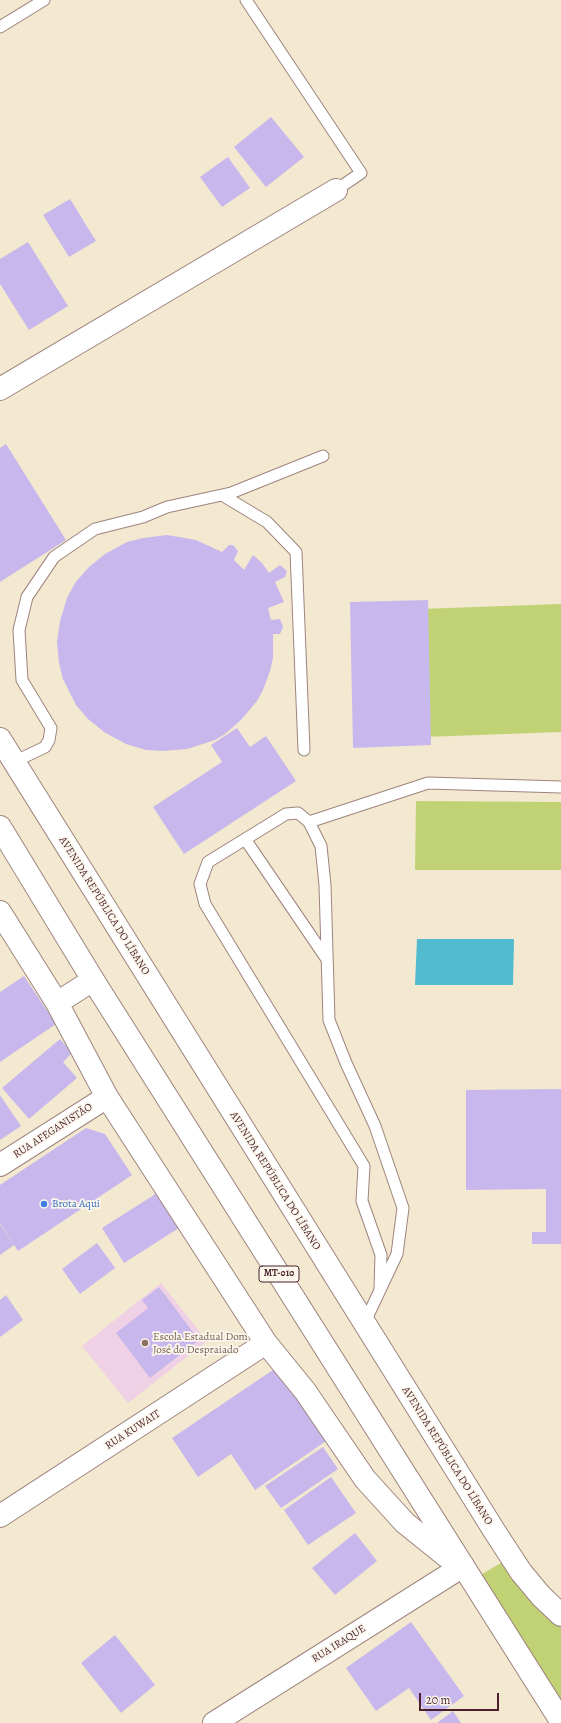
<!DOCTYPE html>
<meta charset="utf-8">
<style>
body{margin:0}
#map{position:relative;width:561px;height:1723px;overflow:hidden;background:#f3e8d0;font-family:Alegreya,serif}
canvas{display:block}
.scale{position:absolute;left:419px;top:1693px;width:80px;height:18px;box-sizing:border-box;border:2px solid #4a1f2b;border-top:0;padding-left:5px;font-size:12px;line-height:14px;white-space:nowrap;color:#4a1f2b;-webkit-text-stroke:3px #fbf7ec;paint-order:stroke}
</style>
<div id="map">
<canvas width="561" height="1723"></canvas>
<div class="scale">20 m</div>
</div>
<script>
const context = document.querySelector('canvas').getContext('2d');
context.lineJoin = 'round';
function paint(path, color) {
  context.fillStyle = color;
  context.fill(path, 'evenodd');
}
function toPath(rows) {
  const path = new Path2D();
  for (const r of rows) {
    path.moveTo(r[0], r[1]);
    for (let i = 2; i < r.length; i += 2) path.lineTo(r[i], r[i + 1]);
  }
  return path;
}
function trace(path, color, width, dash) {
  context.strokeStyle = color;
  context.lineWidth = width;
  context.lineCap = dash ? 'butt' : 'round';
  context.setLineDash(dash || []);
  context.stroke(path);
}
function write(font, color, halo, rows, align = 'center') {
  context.font = font + ' Alegreya,serif';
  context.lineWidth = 3.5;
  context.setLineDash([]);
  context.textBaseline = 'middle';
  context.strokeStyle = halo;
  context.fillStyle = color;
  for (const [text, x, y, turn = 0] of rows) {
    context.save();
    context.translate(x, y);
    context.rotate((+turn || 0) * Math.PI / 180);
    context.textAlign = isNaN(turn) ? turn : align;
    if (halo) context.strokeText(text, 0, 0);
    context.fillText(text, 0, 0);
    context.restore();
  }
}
paint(toPath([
 [161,1283,207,1341,128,1403,82,1346]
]), '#f0d0e5');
paint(toPath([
 [561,604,561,732,424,737,420,609],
 [416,801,561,802,561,870,415,870],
 [504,1561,544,1613,561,1627,561,1703,479,1576]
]), '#c1d275');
paint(toPath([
 [417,939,514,939,513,985,415,985]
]), '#52bbcf');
paint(toPath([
 [271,117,304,157,266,187,234,147],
 [228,157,250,188,222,207,200,177],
 [70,199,96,241,69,257,43,215],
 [28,242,68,306,29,330,0,284,0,259],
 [6,444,66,540,0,582,0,448],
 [167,535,196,540,222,552,229,545,233,545,238,551,234,560,244,570,253,555,262,563,269,573,280,565,287,571,285,577,275,582,284,602,268,608,271,620,280,619,283,627,280,634,273,634,273,658,270,671,263,690,257,701,241,720,225,734,215,740,187,749,163,751,146,750,126,744,104,732,88,719,76,705,63,679,59,663,57,642,60,621,67,598,75,583,89,567,105,554,127,542,143,538],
 [428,600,431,745,353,748,350,602],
 [237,728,250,747,266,736,296,781,184,854,153,807,222,762,211,745],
 [24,976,56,1024,0,1062,0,992],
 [60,1039,72,1053,63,1062,77,1078,29,1119,2,1088],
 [561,1089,561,1244,532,1244,532,1232,546,1232,546,1189,466,1190,466,1090],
 [0,1095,21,1126,0,1140],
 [86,1128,105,1134,132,1175,18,1251,0,1223,0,1185],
 [157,1193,179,1228,124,1263,102,1228],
 [0,1224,14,1245,0,1255],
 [97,1243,115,1268,80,1294,62,1269],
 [159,1287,199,1340,150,1378,116,1333,148,1308,142,1300],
 [6,1295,23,1320,0,1337,0,1300],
 [276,1368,326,1441,255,1490,231,1454,198,1477,172,1438],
 [323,1447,338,1469,281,1508,265,1486],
 [331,1477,356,1513,308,1545,284,1510],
 [355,1533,377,1561,335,1595,312,1568],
 [411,1622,464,1696,431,1720,409,1688,376,1711,346,1668],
 [115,1635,155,1685,121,1713,81,1663],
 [453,1711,461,1723,437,1723]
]), '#c8b7ec');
const service = toPath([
 [246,0,361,173,336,190],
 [0,27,44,0],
 [222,495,267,522,296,552,304,750],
 [14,762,45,747,49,740,51,728,22,680,19,630,27,597,54,557,95,529,143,517,167,507,231,493,323,456],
 [309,822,428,783,561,787],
 [245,839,326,958],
 [364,1324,397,1254,403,1208,375,1126,346,1063,329,1020,325,885,321,846,309,822,298,813,286,814,208,862,200,884,205,904,364,1166,362,1201,381,1255,380,1288]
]);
const minor = toPath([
 [0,389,336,190],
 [0,912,57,1003,107,1097,266,1343,305,1391,365,1479,405,1523,446,1556,463,1566,214,1723],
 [57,1003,93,980],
 [0,1165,107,1097],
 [0,1516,266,1343]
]);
const primary = toPath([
 [0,739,495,1532,521,1572,541,1596,561,1615],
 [0,827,93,980,561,1721]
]);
trace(service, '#9e847e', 13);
trace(minor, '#9e847e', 24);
trace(primary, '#9e847e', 24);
trace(service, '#fff', 11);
trace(minor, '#fff', 22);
trace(primary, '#fff', 22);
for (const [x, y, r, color] of [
 [44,1204,4,"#3f7fe0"],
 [145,1343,4,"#8d6e63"]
]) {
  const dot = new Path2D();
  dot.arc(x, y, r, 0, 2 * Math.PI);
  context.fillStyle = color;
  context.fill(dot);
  trace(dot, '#fbf7ec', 1.5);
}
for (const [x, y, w] of [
 [279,1274,40]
]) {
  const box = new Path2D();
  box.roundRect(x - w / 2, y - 8, w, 16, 3);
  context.fillStyle = '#fbf7ec';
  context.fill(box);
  trace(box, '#4a1f2b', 1);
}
write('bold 10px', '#4a1f2b', null, [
 ["MT-010",279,1274]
]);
write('11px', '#4a1f2b', '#fbf7ec', [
 ["AVENIDA REPÚBLICA DO LÍBANO",104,906,58],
 ["RUA AFEGANISTÃO",53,1131,-33],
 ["AVENIDA REPÚBLICA DO LÍBANO",275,1181,58],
 ["RUA KUWAIT",133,1430,-33],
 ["AVENIDA REPÚBLICA DO LÍBANO",447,1456,58],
 ["RUA IRAQUE",339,1644,-32]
]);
write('11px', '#366cbe', '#fbf7ec', [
 ["Brota Aqui",52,1204]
], 'left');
write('11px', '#785e54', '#fbf7ec', [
 ["Escola Estadual Dom",153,1337],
 ["José do Despraiado",153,1350]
], 'left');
</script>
